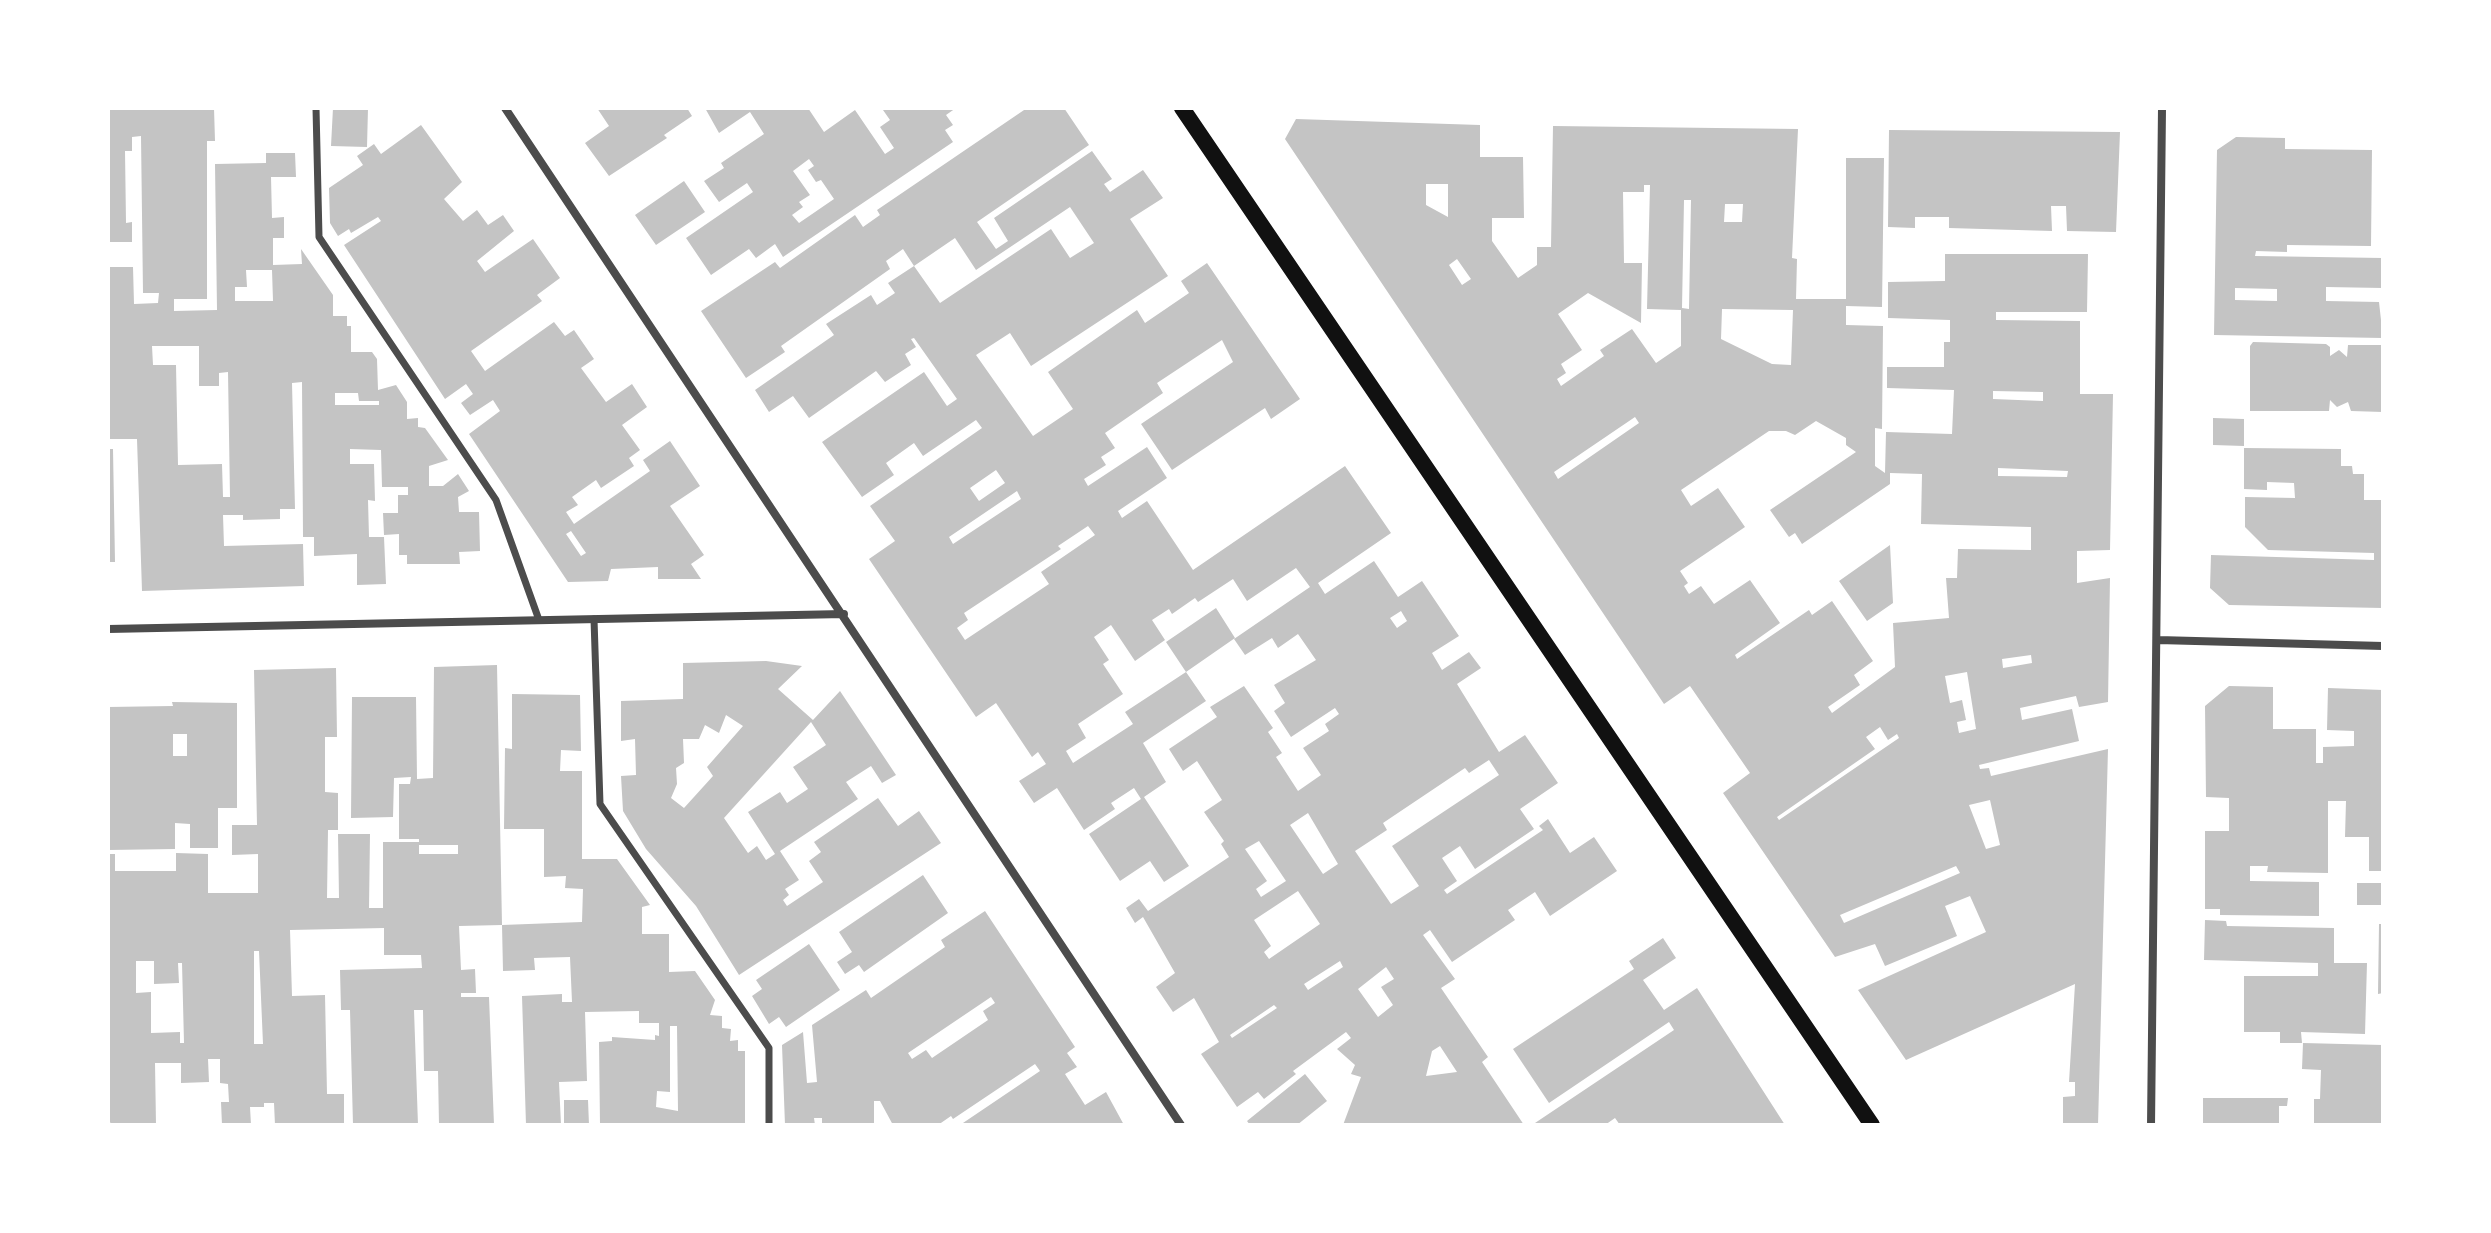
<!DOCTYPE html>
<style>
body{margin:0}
#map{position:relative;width:2491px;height:1233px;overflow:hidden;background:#fff;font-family:"Alegreya Sans",sans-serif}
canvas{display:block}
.frame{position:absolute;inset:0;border:110px solid #fff;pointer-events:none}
</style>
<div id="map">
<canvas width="2491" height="1233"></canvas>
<div class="frame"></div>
</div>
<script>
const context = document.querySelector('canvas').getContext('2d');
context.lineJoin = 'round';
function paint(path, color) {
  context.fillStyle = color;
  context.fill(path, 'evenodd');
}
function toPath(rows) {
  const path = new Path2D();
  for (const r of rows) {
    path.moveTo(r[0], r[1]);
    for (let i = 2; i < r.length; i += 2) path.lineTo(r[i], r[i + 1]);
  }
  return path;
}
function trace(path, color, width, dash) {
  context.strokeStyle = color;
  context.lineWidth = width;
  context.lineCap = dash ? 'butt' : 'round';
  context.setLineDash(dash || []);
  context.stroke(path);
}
paint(toPath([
 [108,108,214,108,215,141,207,141,207,299,174,299,174,311,217,310,215,164,266,163,266,153,295,153,296,177,271,177,272,218,284,217,284,238,273,238,273,265,302,264,301,249,333,295,333,316,347,316,347,326,351,326,351,352,372,352,377,359,378,390,396,385,407,402,407,419,418,418,418,427,425,428,448,460,429,466,429,486,443,486,458,474,469,491,458,497,459,512,479,512,480,551,459,552,460,564,407,564,407,555,399,555,399,534,384,535,383,513,398,513,398,495,408,495,408,487,382,487,381,450,350,449,350,464,374,464,375,501,368,500,369,537,384,537,386,584,357,585,357,554,314,556,314,537,303,537,302,382,292,383,295,509,280,509,280,519,243,520,243,515,223,515,224,546,303,544,304,586,142,591,137,439,108,439,108,267,133,267,134,304,158,303,159,293,143,293,141,136,132,137,132,151,125,151,126,223,132,222,132,242,108,242],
 [246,270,272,270,273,301,235,301,235,287,247,287],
 [152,346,199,346,199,386,219,386,219,373,228,372,230,497,223,497,222,464,178,465,176,365,153,365],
 [335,393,358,393,359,401,379,401,379,405,335,405],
 [333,108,368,108,367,147,331,146],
 [597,108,687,108,692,116,664,135,667,138,609,176,585,143,609,126],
 [705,108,808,108,824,132,855,110,885,154,894,148,880,127,890,120,883,110,887,108,956,108,946,115,953,125,945,130,953,142,783,257,775,244,756,258,749,249,711,275,686,238,753,192,747,183,719,202,704,181,724,168,721,163,764,134,750,112,719,133],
 [809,159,814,166,808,170,816,182,821,180,834,199,799,223,792,215,803,207,799,202,810,195,793,171],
 [1027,108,1064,108,1089,145,977,222,996,249,1008,241,994,218,1092,151,1112,179,1104,184,1110,192,1143,170,1163,198,1130,219,1168,276,1031,366,1010,333,976,355,1033,436,1073,409,1048,372,1137,310,1145,323,1189,293,1181,281,1207,263,1300,399,1271,419,1265,408,1172,470,1141,424,1233,362,1222,340,1157,383,1163,393,1105,433,1115,448,1101,457,1106,465,1084,479,1088,486,1147,447,1167,478,1118,511,1122,518,1147,501,1193,570,1345,466,1391,533,1318,583,1325,594,1374,561,1398,597,1422,581,1459,636,1432,653,1442,670,1469,652,1481,668,1457,684,1499,752,1525,735,1558,783,1520,809,1534,829,1475,869,1460,846,1442,858,1457,881,1444,890,1447,894,1543,830,1539,826,1548,819,1570,853,1594,837,1617,871,1550,916,1535,892,1508,910,1515,920,1452,962,1430,930,1423,935,1455,979,1441,988,1488,1057,1482,1062,1524,1125,1343,1125,1361,1077,1351,1074,1355,1065,1337,1049,1351,1038,1346,1032,1293,1071,1296,1074,1264,1099,1258,1092,1237,1107,1201,1054,1219,1042,1194,998,1173,1012,1156,987,1175,973,1143,917,1135,923,1126,908,1139,899,1148,911,1229,857,1221,844,1224,841,1204,812,1222,800,1197,761,1183,771,1169,749,1217,717,1210,707,1244,686,1273,728,1268,732,1282,753,1276,757,1298,791,1321,775,1303,748,1329,731,1325,724,1339,714,1335,708,1291,737,1274,711,1285,703,1274,685,1316,660,1298,634,1278,648,1272,638,1245,655,1234,639,1310,587,1296,568,1247,601,1233,579,1198,602,1195,598,1172,614,1169,609,1152,620,1165,640,1135,661,1111,625,1094,637,1109,660,1103,664,1123,694,1078,724,1086,738,1066,751,1073,763,1133,724,1125,712,1186,672,1206,701,1143,743,1166,782,1144,797,1189,866,1164,882,1150,861,1120,881,1089,834,1141,799,1134,788,1111,803,1115,809,1084,830,1057,788,1034,803,1019,781,1046,764,1038,752,1032,757,996,703,976,717,869,559,895,541,870,506,982,428,976,420,923,456,914,443,886,463,894,475,862,497,822,442,924,372,947,406,957,399,914,338,911,339,916,347,905,354,911,365,885,382,876,371,809,418,793,396,769,412,755,390,834,335,826,324,871,295,877,305,895,293,888,283,914,266,940,303,1051,229,1070,258,1094,243,1070,207,976,270,955,238,914,266,903,249,886,261,890,269,781,346,785,352,746,378,701,311,775,262,780,268,855,215,863,227,880,215,877,210],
 [996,470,1005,483,979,501,970,488],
 [1017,491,1021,499,953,544,949,537],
 [1088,526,1095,535,1041,572,1049,584,965,640,957,628,968,620,964,613,1061,549,1058,546],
 [1401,611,1407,621,1397,628,1390,618],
 [1489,760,1499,775,1392,846,1419,886,1391,904,1355,851,1387,830,1383,823,1465,768,1469,773],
 [1308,813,1338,864,1323,874,1290,825],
 [1259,841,1286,881,1261,897,1256,889,1267,881,1245,849],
 [1298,891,1320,924,1269,959,1264,952,1271,946,1254,920],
 [1340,961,1343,967,1308,990,1304,984],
 [1386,967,1394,979,1381,987,1393,1005,1378,1017,1358,989],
 [1274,1005,1277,1008,1232,1038,1230,1035],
 [1440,1046,1457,1072,1426,1076,1432,1051],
 [1296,119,1480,125,1480,157,1523,157,1524,218,1492,218,1492,241,1518,278,1537,265,1537,247,1551,247,1553,126,1798,129,1792,258,1797,259,1796,299,1846,299,1846,158,1884,158,1882,307,1846,306,1846,325,1883,326,1882,429,1875,428,1875,466,1885,473,1886,432,1952,434,1954,390,1887,388,1887,367,1944,367,1944,342,1950,342,1950,320,1888,318,1888,282,1945,281,1945,254,2088,254,2087,312,1996,312,1996,320,2080,321,2080,394,2113,394,2110,550,2077,551,2077,583,2110,578,2108,702,2079,707,2076,696,2020,708,2022,720,2072,709,2079,741,1979,765,1980,769,1989,768,1991,776,2108,749,2098,1125,2063,1125,2063,1097,2075,1096,2075,1082,2069,1082,2075,984,1906,1060,1858,990,1986,932,1970,896,1945,906,1957,936,1885,966,1875,944,1835,957,1723,793,1750,773,1690,686,1664,704,1285,139],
 [1426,184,1448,184,1448,217,1426,205],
 [1644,185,1650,185,1647,309,1681,310,1681,346,1656,363,1632,329,1600,350,1604,356,1561,386,1557,379,1566,373,1561,364,1582,350,1558,314,1588,293,1641,323,1642,263,1624,263,1623,192,1644,192],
 [1684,200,1691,200,1689,309,1682,308],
 [1725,204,1743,204,1742,222,1724,222],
 [1457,259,1471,279,1462,285,1449,265],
 [1722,309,1793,310,1791,365,1772,364,1721,339],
 [1993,391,2043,392,2043,401,1993,399],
 [1635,417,1639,423,1558,479,1554,472],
 [1816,421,1846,438,1846,445,1856,452,1770,510,1789,537,1795,533,1802,544,1890,484,1890,473,1922,474,1921,524,2031,527,2031,550,1958,549,1957,578,1946,578,1949,618,1893,623,1895,667,1832,713,1828,707,1860,685,1854,675,1873,661,1832,601,1812,615,1809,610,1737,659,1735,655,1780,623,1750,580,1714,604,1701,586,1689,594,1684,586,1688,583,1680,571,1745,527,1718,488,1691,506,1681,490,1769,431,1786,431,1795,435],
 [1998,468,2068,471,2067,477,1998,476],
 [2031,655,2032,663,2003,668,2002,659],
 [1967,672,1976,729,1959,733,1957,722,1966,720,1962,700,1950,703,1945,676],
 [1880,727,1888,740,1897,734,1899,738,1779,820,1777,817,1875,749,1866,737],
 [1990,800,2000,845,1986,849,1969,805],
 [1956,866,1960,873,1844,923,1840,915],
 [421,125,462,182,444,199,463,221,477,210,488,225,503,215,514,231,477,261,485,272,533,239,560,278,537,295,542,301,471,351,485,371,554,322,565,336,574,330,594,359,581,368,606,402,632,384,647,407,622,425,640,450,629,458,634,466,601,488,596,480,572,497,578,505,566,512,574,524,650,471,643,460,670,441,700,486,670,506,704,555,691,564,701,579,658,579,658,567,611,569,608,581,568,582,469,434,500,411,493,400,470,415,461,403,473,394,466,384,445,399,344,245,381,221,378,217,351,233,349,229,338,236,330,223,329,188,363,165,357,156,374,144,381,154],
 [571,531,586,553,581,556,566,534],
 [1889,130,2120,132,2116,232,2067,231,2066,206,2051,206,2052,231,1949,228,1949,217,1915,217,1915,228,1888,227],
 [2236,137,2285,138,2285,149,2372,150,2371,246,2287,245,2287,252,2256,251,2255,256,2383,258,2383,288,2326,287,2326,301,2379,302,2383,338,2214,335,2217,150],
 [2235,288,2277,289,2277,301,2235,300],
 [684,181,705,212,656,245,635,215],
 [2253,342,2326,344,2330,347,2330,356,2339,350,2347,357,2348,345,2383,345,2383,412,2351,411,2348,402,2337,407,2330,400,2329,411,2250,411,2250,346],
 [2213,418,2244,419,2244,446,2213,445],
 [2244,448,2341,449,2341,466,2352,466,2353,474,2364,474,2364,500,2383,500,2383,608,2229,605,2210,588,2211,555,2374,560,2374,553,2268,550,2245,527,2245,497,2295,498,2294,483,2267,482,2267,490,2244,489],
 [108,449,113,449,115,562,108,562],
 [1890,545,1893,603,1867,621,1839,581],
 [1216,608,1235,638,1186,672,1166,642],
 [766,661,802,666,778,689,813,720,840,691,896,775,882,783,871,766,846,782,858,799,780,851,799,880,785,889,789,895,783,900,787,906,823,882,809,861,821,852,814,842,878,798,898,826,919,811,941,843,739,975,696,906,646,849,623,811,621,776,636,775,635,739,621,741,621,701,683,699,683,663],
 [726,715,743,726,707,767,713,776,684,808,671,798,677,784,676,768,684,763,683,739,699,739,705,725,719,733],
 [811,722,826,745,793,767,808,789,787,803,780,792,748,812,775,854,766,860,757,846,748,853,724,818],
 [497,665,502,925,582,922,583,889,565,888,566,876,544,877,544,829,504,829,505,748,512,749,512,694,580,695,581,751,561,750,560,771,582,771,582,859,617,859,650,905,642,907,642,934,669,934,669,972,695,971,715,1000,710,1015,722,1016,722,1028,731,1029,730,1041,738,1040,738,1051,745,1051,745,1125,600,1125,599,1042,612,1041,612,1037,655,1040,655,1035,659,1036,659,1023,639,1023,639,1011,585,1012,587,1081,559,1082,561,1125,526,1125,522,996,562,994,562,1002,572,1002,570,957,534,958,535,970,503,971,502,925,459,926,461,970,475,969,476,993,461,993,461,997,489,997,494,1125,439,1125,438,1071,424,1071,423,1010,414,1010,418,1125,353,1125,350,1010,341,1010,340,970,422,968,421,955,384,955,384,928,290,930,292,996,325,995,327,1094,344,1094,344,1125,275,1125,274,1103,264,1103,264,1107,250,1107,251,1125,222,1125,221,1102,229,1102,228,1084,220,1083,220,1059,208,1059,209,1082,181,1083,181,1063,155,1063,156,1125,111,1125,108,1115,108,854,115,854,115,871,176,871,176,853,208,854,208,893,258,893,258,854,232,855,232,825,257,825,254,670,336,668,337,737,325,737,325,792,338,793,338,830,328,830,327,898,339,898,338,834,370,834,369,908,383,908,383,842,419,842,419,839,399,839,399,784,410,784,411,777,394,778,393,817,351,818,352,697,416,697,417,779,433,778,434,667],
 [419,845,458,845,458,854,419,854],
 [254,951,259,951,263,1044,254,1044],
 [136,961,154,961,154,984,179,983,178,963,182,963,184,1043,180,1043,180,1032,151,1033,151,992,136,993],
 [670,1026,677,1026,678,1111,656,1107,657,1091,670,1092],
 [2229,686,2273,687,2273,729,2316,729,2316,763,2323,763,2323,747,2354,746,2354,731,2327,730,2328,688,2383,690,2383,871,2369,871,2369,837,2345,837,2346,801,2328,801,2328,873,2267,872,2268,866,2250,866,2250,881,2319,882,2319,916,2220,915,2220,909,2205,909,2205,831,2229,831,2229,798,2206,797,2205,706],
 [172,702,237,703,237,808,218,808,218,848,190,848,190,824,175,823,175,849,108,850,108,707,173,706],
 [173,734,187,734,187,756,173,756],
 [923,875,948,913,864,972,859,965,845,974,837,962,852,952,839,932],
 [2357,883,2383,883,2383,905,2357,905],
 [985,911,1075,1047,1067,1053,1077,1067,1065,1074,1085,1105,1106,1092,1124,1125,960,1125,1040,1071,1035,1064,953,1119,951,1116,938,1125,893,1125,880,1101,874,1101,874,1125,822,1125,822,1118,814,1118,815,1125,785,1125,782,1045,803,1032,807,1083,817,1082,812,1025,866,990,871,998,945,947,941,940],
 [991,997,995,1003,983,1011,988,1020,932,1058,926,1050,912,1059,908,1053],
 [2205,920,2226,921,2227,926,2334,928,2334,963,2367,963,2365,1034,2301,1032,2302,1043,2280,1043,2280,1032,2244,1032,2244,976,2318,976,2318,963,2204,960],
 [2379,924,2383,924,2383,993,2378,994],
 [1663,938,1676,958,1643,980,1664,1010,1697,988,1785,1125,1620,1125,1615,1118,1605,1125,1532,1125,1674,1030,1669,1022,1549,1103,1513,1049,1634,969,1629,961],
 [809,944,840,990,786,1027,779,1017,769,1024,752,996,762,989,756,980],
 [2303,1043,2383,1045,2383,1125,2314,1125,2314,1099,2320,1099,2321,1070,2302,1069],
 [1305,1074,1327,1101,1297,1125,1250,1125,1247,1121],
 [2203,1098,2288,1098,2287,1106,2279,1106,2279,1125,2203,1125],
 [564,1100,588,1100,589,1125,564,1125]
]), '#c4c4c4');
trace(toPath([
 [316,108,319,237,496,500,539,620],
 [594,619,600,804,769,1048,769,1125]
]), '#4c4c4c', 7);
trace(toPath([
 [505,108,1181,1125],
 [108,629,844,614],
 [2158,640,2383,646],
 [2151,1125,2162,108]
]), '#4c4c4c', 8);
trace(toPath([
 [1182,108,1872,1125]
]), '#111', 16);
</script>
